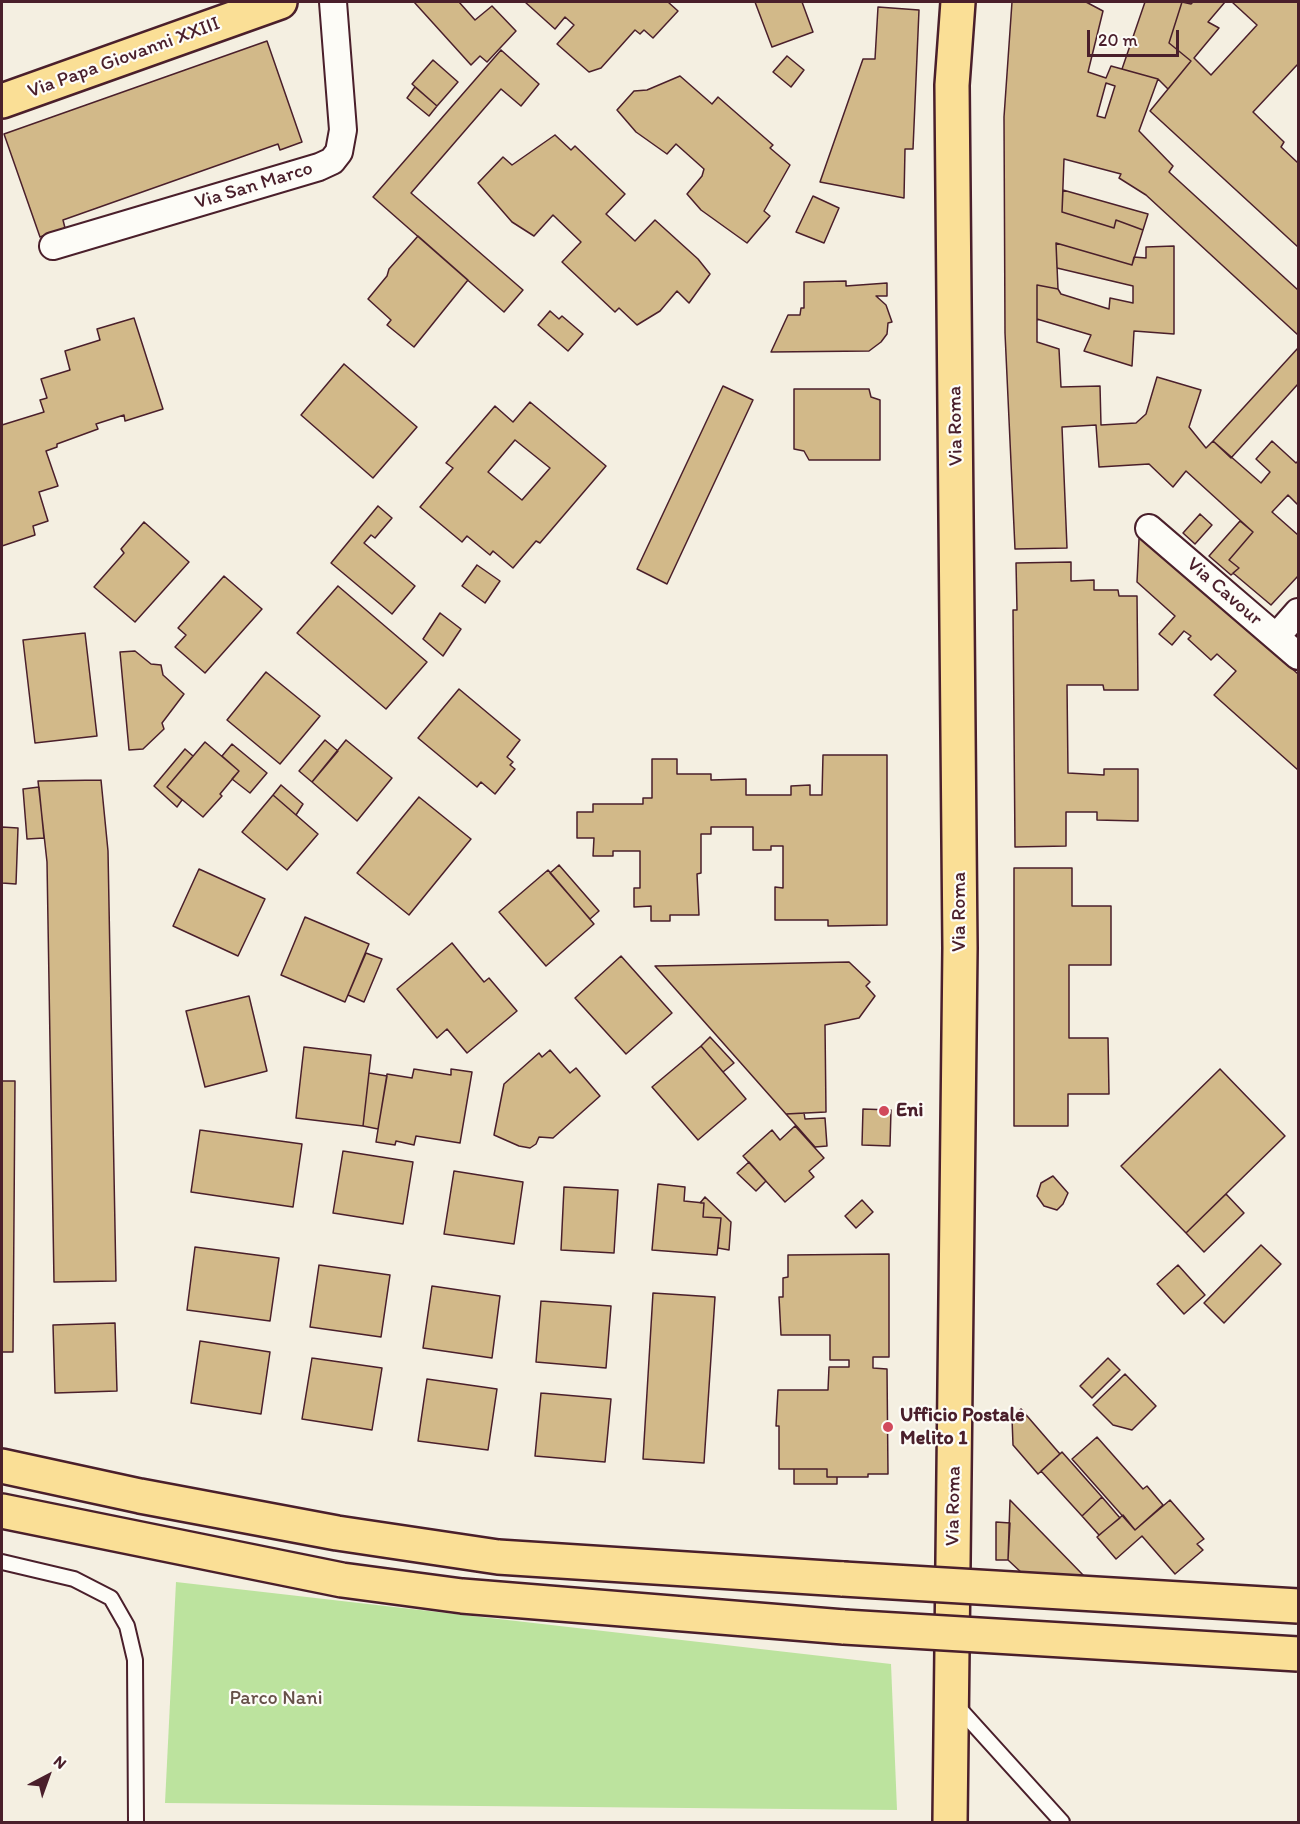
<!DOCTYPE html>
<style>
body{margin:0}
#map{position:relative;width:1300px;height:1824px;overflow:hidden;background:#f4efe1;font-family:Itim,sans-serif}
canvas{display:block}
.frame{position:absolute;inset:0;border:3px solid #4a1f2b;pointer-events:none}
.north{position:absolute;left:18px;top:1746px;width:60px;height:60px;-webkit-text-stroke:4px #fdfcf7;paint-order:stroke;rotate:41deg;font-size:16px;font-weight:700;line-height:24px;text-align:center;color:#4a1f2b}
.north::after{content:'';display:block;margin:auto;width:21px;height:27px;background:#4a1f2b;clip-path:polygon(50% 0,100% 100%,50% 72%,0 100%)}
.scale{position:absolute;left:1087px;top:30px;width:92px;height:27px;box-sizing:border-box;border:3px solid #4a1f2b;border-top:0;padding-left:8px;font-size:18px;line-height:21px;white-space:nowrap;color:#4a1f2b;-webkit-text-stroke:4px #fdfcf7;paint-order:stroke}
</style>
<div id="map">
<canvas width="1300" height="1824"></canvas>
<div class="frame"></div>
<div class="north">N</div>
<div class="scale">20 m</div>
</div>
<script>
const context = document.querySelector('canvas').getContext('2d');
context.lineJoin = 'round';
function paint(path, color) {
  context.fillStyle = color;
  context.fill(path, 'evenodd');
}
function toPath(rows) {
  const path = new Path2D();
  for (const r of rows) {
    path.moveTo(r[0], r[1]);
    for (let i = 2; i < r.length; i += 2) path.lineTo(r[i], r[i + 1]);
  }
  return path;
}
function trace(path, color, width, dash) {
  context.strokeStyle = color;
  context.lineWidth = width;
  context.lineCap = dash ? 'butt' : 'round';
  context.setLineDash(dash || []);
  context.stroke(path);
}
function write(font, color, halo, rows, align = 'center') {
  context.font = font + ' Itim,sans-serif';
  context.lineWidth = 4.5;
  context.setLineDash([]);
  context.textBaseline = 'middle';
  context.strokeStyle = halo;
  context.fillStyle = color;
  for (const [text, x, y, turn = 0] of rows) {
    context.save();
    context.translate(x, y);
    context.rotate((+turn || 0) * Math.PI / 180);
    context.textAlign = isNaN(turn) ? turn : align;
    if (halo) context.strokeText(text, 0, 0);
    context.fillText(text, 0, 0);
    context.restore();
  }
}
paint(toPath([
 [176,1582,891,1664,897,1810,165,1803]
]), '#bce39e');
const building = toPath([
 [414,2,459,2,475,20,492,6,516,31,487,62,480,56,471,65,414,2],
 [525,2,668,2,678,11,653,38,644,30,640,34,635,30,601,68,589,72,557,44,574,25,565,17,555,29,525,2],
 [755,2,802,2,813,32,772,47,755,2],
 [1012,2,1086,2,1103,11,1088,72,1106,78,1111,66,1158,79,1139,131,1173,166,1169,172,1298,290,1298,335,1146,195,1119,178,1121,174,1064,159,1062,212,1114,228,1116,220,1143,230,1132,265,1056,243,1058,289,1037,285,1037,342,1059,349,1061,387,1100,386,1101,425,1136,423,1146,414,1157,377,1201,390,1189,427,1206,448,1213,441,1261,483,1270,472,1256,459,1272,441,1296,463,1298,461,1298,505,1288,495,1272,512,1298,535,1298,576,1271,605,1233,573,1239,568,1229,560,1253,532,1186,471,1173,487,1149,464,1099,467,1096,425,1062,427,1067,548,1015,549,1005,333,1004,117,1012,2],
 [1106,83,1115,86,1105,118,1097,116,1106,83],
 [1145,2,1182,2,1169,43,1191,61,1168,89,1158,79,1122,69,1145,2],
 [1182,2,1191,4,1193,2,1225,2,1208,22,1219,28,1194,58,1211,75,1257,25,1232,2,1298,2,1298,66,1297,65,1253,112,1284,142,1281,147,1298,163,1298,247,1150,111,1191,61,1169,43,1182,2],
 [878,7,919,10,913,149,905,149,904,198,820,182,863,59,875,59,878,7],
 [267,41,302,142,280,150,278,144,63,220,65,228,40,237,4,134,267,41],
 [501,50,539,84,521,106,501,89,411,193,523,290,504,312,373,197,501,50],
 [787,56,804,70,791,87,773,72,787,56],
 [433,60,458,82,437,106,412,84,433,60],
 [680,76,712,104,718,97,773,145,770,148,790,165,764,211,770,216,747,243,701,210,687,194,702,176,704,169,676,144,667,154,636,132,617,110,634,91,647,90,680,76],
 [415,87,437,106,429,116,407,98,415,87],
 [555,135,571,150,575,146,625,194,606,214,635,241,655,220,698,259,710,274,689,303,677,291,660,311,637,325,619,308,615,312,562,262,581,242,553,215,534,236,512,222,478,183,503,157,512,165,555,135],
 [1063,190,1148,214,1143,230,1116,220,1114,228,1062,212,1063,190],
 [813,196,839,208,824,243,796,232,813,196],
 [418,236,468,280,414,347,387,325,391,320,368,299,387,276,389,269,418,236],
 [1056,243,1132,265,1134,257,1146,258,1146,247,1174,246,1174,334,1134,331,1132,366,1084,351,1091,335,1037,319,1037,285,1058,289,1061,294,1109,309,1110,298,1133,303,1133,286,1057,268,1056,243],
 [846,281,846,286,887,283,887,296,876,296,886,305,892,322,888,323,887,334,881,342,869,351,771,352,788,315,800,315,801,308,804,308,804,282,846,281],
 [550,311,559,319,562,316,583,334,568,351,538,325,550,311],
 [134,318,163,409,125,421,124,415,96,424,98,429,57,444,57,447,46,451,58,486,39,492,48,521,33,526,35,535,2,546,2,425,44,412,40,400,47,398,41,379,70,370,65,351,100,340,97,329,134,318],
 [1298,348,1298,384,1231,458,1213,441,1298,348],
 [344,364,417,427,373,478,301,415,344,364],
 [723,386,753,400,667,584,637,569,723,386],
 [794,389,869,389,871,397,880,400,880,460,809,460,804,451,794,449,794,389],
 [530,402,606,466,540,543,536,541,513,568,493,551,490,555,467,536,462,542,420,507,453,468,446,463,495,406,513,422,530,402],
 [515,440,550,468,522,500,488,472,515,440],
 [378,506,392,518,375,538,371,535,364,543,415,586,392,614,331,563,378,506],
 [1200,514,1212,525,1195,544,1183,533,1200,514],
 [1240,521,1253,532,1229,560,1239,568,1231,575,1209,556,1240,521],
 [144,522,189,562,135,622,94,587,124,553,121,549,144,522],
 [1142,535,1298,674,1298,770,1214,695,1236,671,1217,654,1211,660,1188,639,1191,636,1184,631,1172,645,1159,634,1175,616,1137,582,1139,539,1142,535],
 [1071,562,1071,581,1094,580,1094,590,1118,590,1119,596,1137,596,1138,690,1104,690,1103,685,1067,685,1068,773,1104,775,1104,769,1138,769,1138,821,1097,820,1097,812,1066,812,1066,846,1015,847,1013,610,1017,610,1016,563,1071,562],
 [477,565,500,581,485,603,462,586,477,565],
 [224,576,262,609,205,673,175,647,186,635,178,628,224,576],
 [338,586,427,662,386,709,297,633,338,586],
 [440,613,461,629,443,656,423,639,440,613],
 [85,633,97,736,35,743,23,640,85,633],
 [135,651,151,664,161,665,163,675,184,694,162,723,164,729,143,749,129,750,120,652,135,651],
 [266,672,320,716,280,764,227,720,266,672],
 [459,689,520,740,507,757,513,762,510,765,515,769,495,794,481,782,477,787,418,738,459,689],
 [325,740,338,751,312,782,299,771,325,740],
 [346,740,392,778,357,821,312,782,346,740],
 [205,742,239,771,220,794,222,796,203,817,167,787,205,742],
 [232,744,267,773,250,793,232,779,239,771,222,756,232,744],
 [185,749,193,756,167,787,182,800,177,807,154,786,185,749],
 [823,755,887,755,887,925,828,926,828,920,775,920,775,887,783,888,783,846,771,846,771,850,753,850,753,827,711,827,711,834,701,834,701,873,697,874,699,915,670,915,670,921,651,921,651,906,634,907,634,888,640,888,640,851,613,851,613,856,593,856,594,838,577,838,577,812,593,812,593,804,643,804,643,798,652,798,652,759,677,759,677,774,711,774,711,780,746,779,746,795,791,795,791,786,810,785,810,795,822,795,823,755],
 [101,780,108,851,116,1281,54,1282,47,862,38,781,101,780],
 [281,785,303,804,296,815,273,795,281,785],
 [39,787,44,838,27,839,23,789,39,787],
 [273,795,318,834,287,870,242,832,273,795],
 [419,797,471,839,409,915,357,873,419,797],
 [2,827,18,828,16,884,2,883,2,827],
 [559,865,599,911,590,919,550,873,559,865],
 [1014,868,1072,868,1072,906,1111,906,1111,965,1069,965,1069,1038,1108,1038,1109,1094,1068,1094,1068,1126,1014,1126,1014,868],
 [199,869,265,899,238,956,173,926,199,869],
 [548,870,594,924,546,966,499,912,548,870],
 [305,917,369,944,345,1002,281,975,305,917],
 [452,943,484,982,489,978,517,1011,467,1053,447,1029,437,1038,397,989,452,943],
 [366,953,382,959,364,1002,348,995,366,953],
 [621,956,672,1013,626,1054,575,998,621,956],
 [849,962,870,982,866,986,875,996,859,1018,825,1025,826,1112,786,1114,655,966,849,962],
 [249,996,267,1071,205,1087,186,1011,249,996],
 [710,1037,734,1063,723,1072,701,1046,710,1037],
 [701,1046,746,1099,698,1140,652,1087,701,1046],
 [304,1047,371,1055,363,1126,296,1118,304,1047],
 [550,1050,570,1073,576,1068,600,1096,553,1138,539,1137,536,1144,530,1148,519,1146,494,1135,504,1084,539,1053,542,1057,550,1050],
 [414,1069,451,1075,451,1069,472,1072,460,1143,416,1136,414,1145,396,1141,395,1145,376,1142,387,1074,412,1078,414,1069],
 [1220,1069,1285,1136,1186,1233,1121,1166,1220,1069],
 [369,1073,387,1076,378,1129,363,1126,369,1073],
 [2,1081,15,1081,13,1352,2,1352,2,1081],
 [863,1109,891,1110,890,1146,862,1145,863,1109],
 [804,1113,805,1119,825,1118,827,1146,815,1147,786,1114,804,1113],
 [795,1126,824,1158,809,1171,814,1177,785,1202,743,1156,772,1130,780,1140,795,1126],
 [200,1130,302,1144,293,1207,191,1192,200,1130],
 [343,1151,413,1162,403,1224,333,1213,343,1151],
 [749,1162,766,1181,756,1191,737,1173,749,1162],
 [454,1171,523,1182,514,1244,444,1234,454,1171],
 [1053,1176,1068,1193,1063,1204,1057,1210,1044,1206,1037,1196,1041,1183,1053,1176],
 [658,1184,685,1187,684,1201,704,1203,703,1217,721,1218,717,1255,652,1250,658,1184],
 [564,1187,618,1190,614,1253,561,1250,564,1187],
 [1226,1194,1244,1213,1204,1252,1186,1233,1226,1194],
 [705,1197,731,1222,729,1250,718,1248,721,1218,703,1217,704,1203,700,1203,705,1197],
 [862,1200,873,1212,856,1228,845,1216,862,1200],
 [1261,1245,1281,1264,1224,1323,1204,1303,1261,1245],
 [195,1247,279,1258,270,1321,187,1310,195,1247],
 [889,1254,889,1357,873,1357,873,1368,887,1369,888,1474,868,1474,868,1477,827,1477,827,1469,779,1469,779,1426,776,1426,778,1390,828,1390,829,1367,849,1367,849,1360,830,1360,830,1335,781,1335,779,1297,783,1297,783,1278,788,1277,788,1255,889,1254],
 [319,1265,390,1275,381,1337,310,1327,319,1265],
 [1178,1265,1205,1295,1184,1314,1157,1284,1178,1265],
 [432,1286,500,1296,492,1358,423,1348,432,1286],
 [653,1293,715,1297,704,1463,643,1459,653,1293],
 [541,1301,611,1306,606,1368,536,1362,541,1301],
 [115,1323,117,1391,55,1393,53,1325,115,1323],
 [200,1341,270,1352,261,1414,191,1403,200,1341],
 [312,1358,382,1368,372,1430,302,1419,312,1358],
 [1108,1358,1120,1370,1092,1398,1080,1386,1108,1358],
 [1125,1374,1156,1406,1132,1430,1113,1425,1093,1405,1125,1374],
 [427,1379,497,1389,488,1450,418,1441,427,1379],
 [541,1393,611,1399,605,1462,535,1456,541,1393],
 [1021,1409,1060,1454,1038,1474,1013,1445,1012,1418,1021,1409],
 [1097,1437,1143,1489,1147,1486,1163,1505,1135,1530,1072,1459,1097,1437],
 [1062,1452,1102,1497,1082,1516,1041,1471,1062,1452],
 [794,1469,827,1469,827,1477,837,1477,837,1484,794,1484,794,1469],
 [1102,1497,1120,1518,1099,1535,1082,1516,1102,1497],
 [1010,1500,1085,1577,1023,1574,1008,1560,1010,1500],
 [1170,1500,1204,1539,1197,1544,1203,1550,1175,1574,1142,1536,1116,1559,1097,1537,1123,1515,1135,1530,1170,1500],
 [996,1522,1010,1523,1008,1560,996,1560,996,1522]
]);
paint(building, '#d2b989');
trace(building, '#4a1f2b', 1.5);
const service = toPath([
 [2,1562,74,1579,111,1598,127,1626,135,1660,136,1822],
 [957,1706,1062,1822]
]);
const minor = toPath([
 [53,246,319,167,332,161,339,152,343,130,333,2],
 [1149,528,1298,656],
 [1276,637,1298,612]
]);
const primary = toPath([
 [2,101,280,2],
 [950,1822,960,948,952,85,958,2]
]);
const trunk = toPath([
 [2,1466,140,1496,337,1533,498,1557,843,1579],
 [2,1511,342,1580,462,1596,844,1627]
]);
trace(service, '#4a1f2b', 18);
trace(minor, '#4a1f2b', 30);
trace(primary, '#4a1f2b', 38);
trace(trunk, '#4a1f2b', 38);
trace(service, '#fdfcf7', 14);
trace(minor, '#fdfcf7', 26);
trace(primary, '#fadf96', 33);
trace(trunk, '#fadf96', 33);
const trunkBridge = toPath([
 [843,1579,1298,1606],
 [844,1627,1298,1654]
]);
trace(trunkBridge, '#4a1f2b', 38, []);
trace(trunkBridge, '#fadf96', 33);
for (const [x, y, r, color] of [
 [884,1111,6,"#d1495b"],
 [888,1427,6,"#d1495b"]
]) {
  const dot = new Path2D();
  dot.arc(x, y, r, 0, 2 * Math.PI);
  context.fillStyle = color;
  context.fill(dot);
  trace(dot, '#fdfcf7', 2);
}
write('20px', '#4a1f2b', '#fdfcf7', [
 ["Via Papa Giovanni XXIII",124,58,-20],
 ["Via San Marco",254,186,-17],
 ["Via Roma",956,426,-91],
 ["Via Cavour",1224,592,41],
 ["Via Roma",960,912,-90],
 ["Via Roma",954,1506,-89]
]);
write('bold 20px', '#4a1f2b', '#fdfcf7', [
 ["Eni",896,1111],
 ["Ufficio Postale",900,1416],
 ["Melito 1",900,1439]
], 'left');
write('20px', '#665048', '#fdfcf7', [
 ["Parco Nani",276,1699]
]);
</script>
